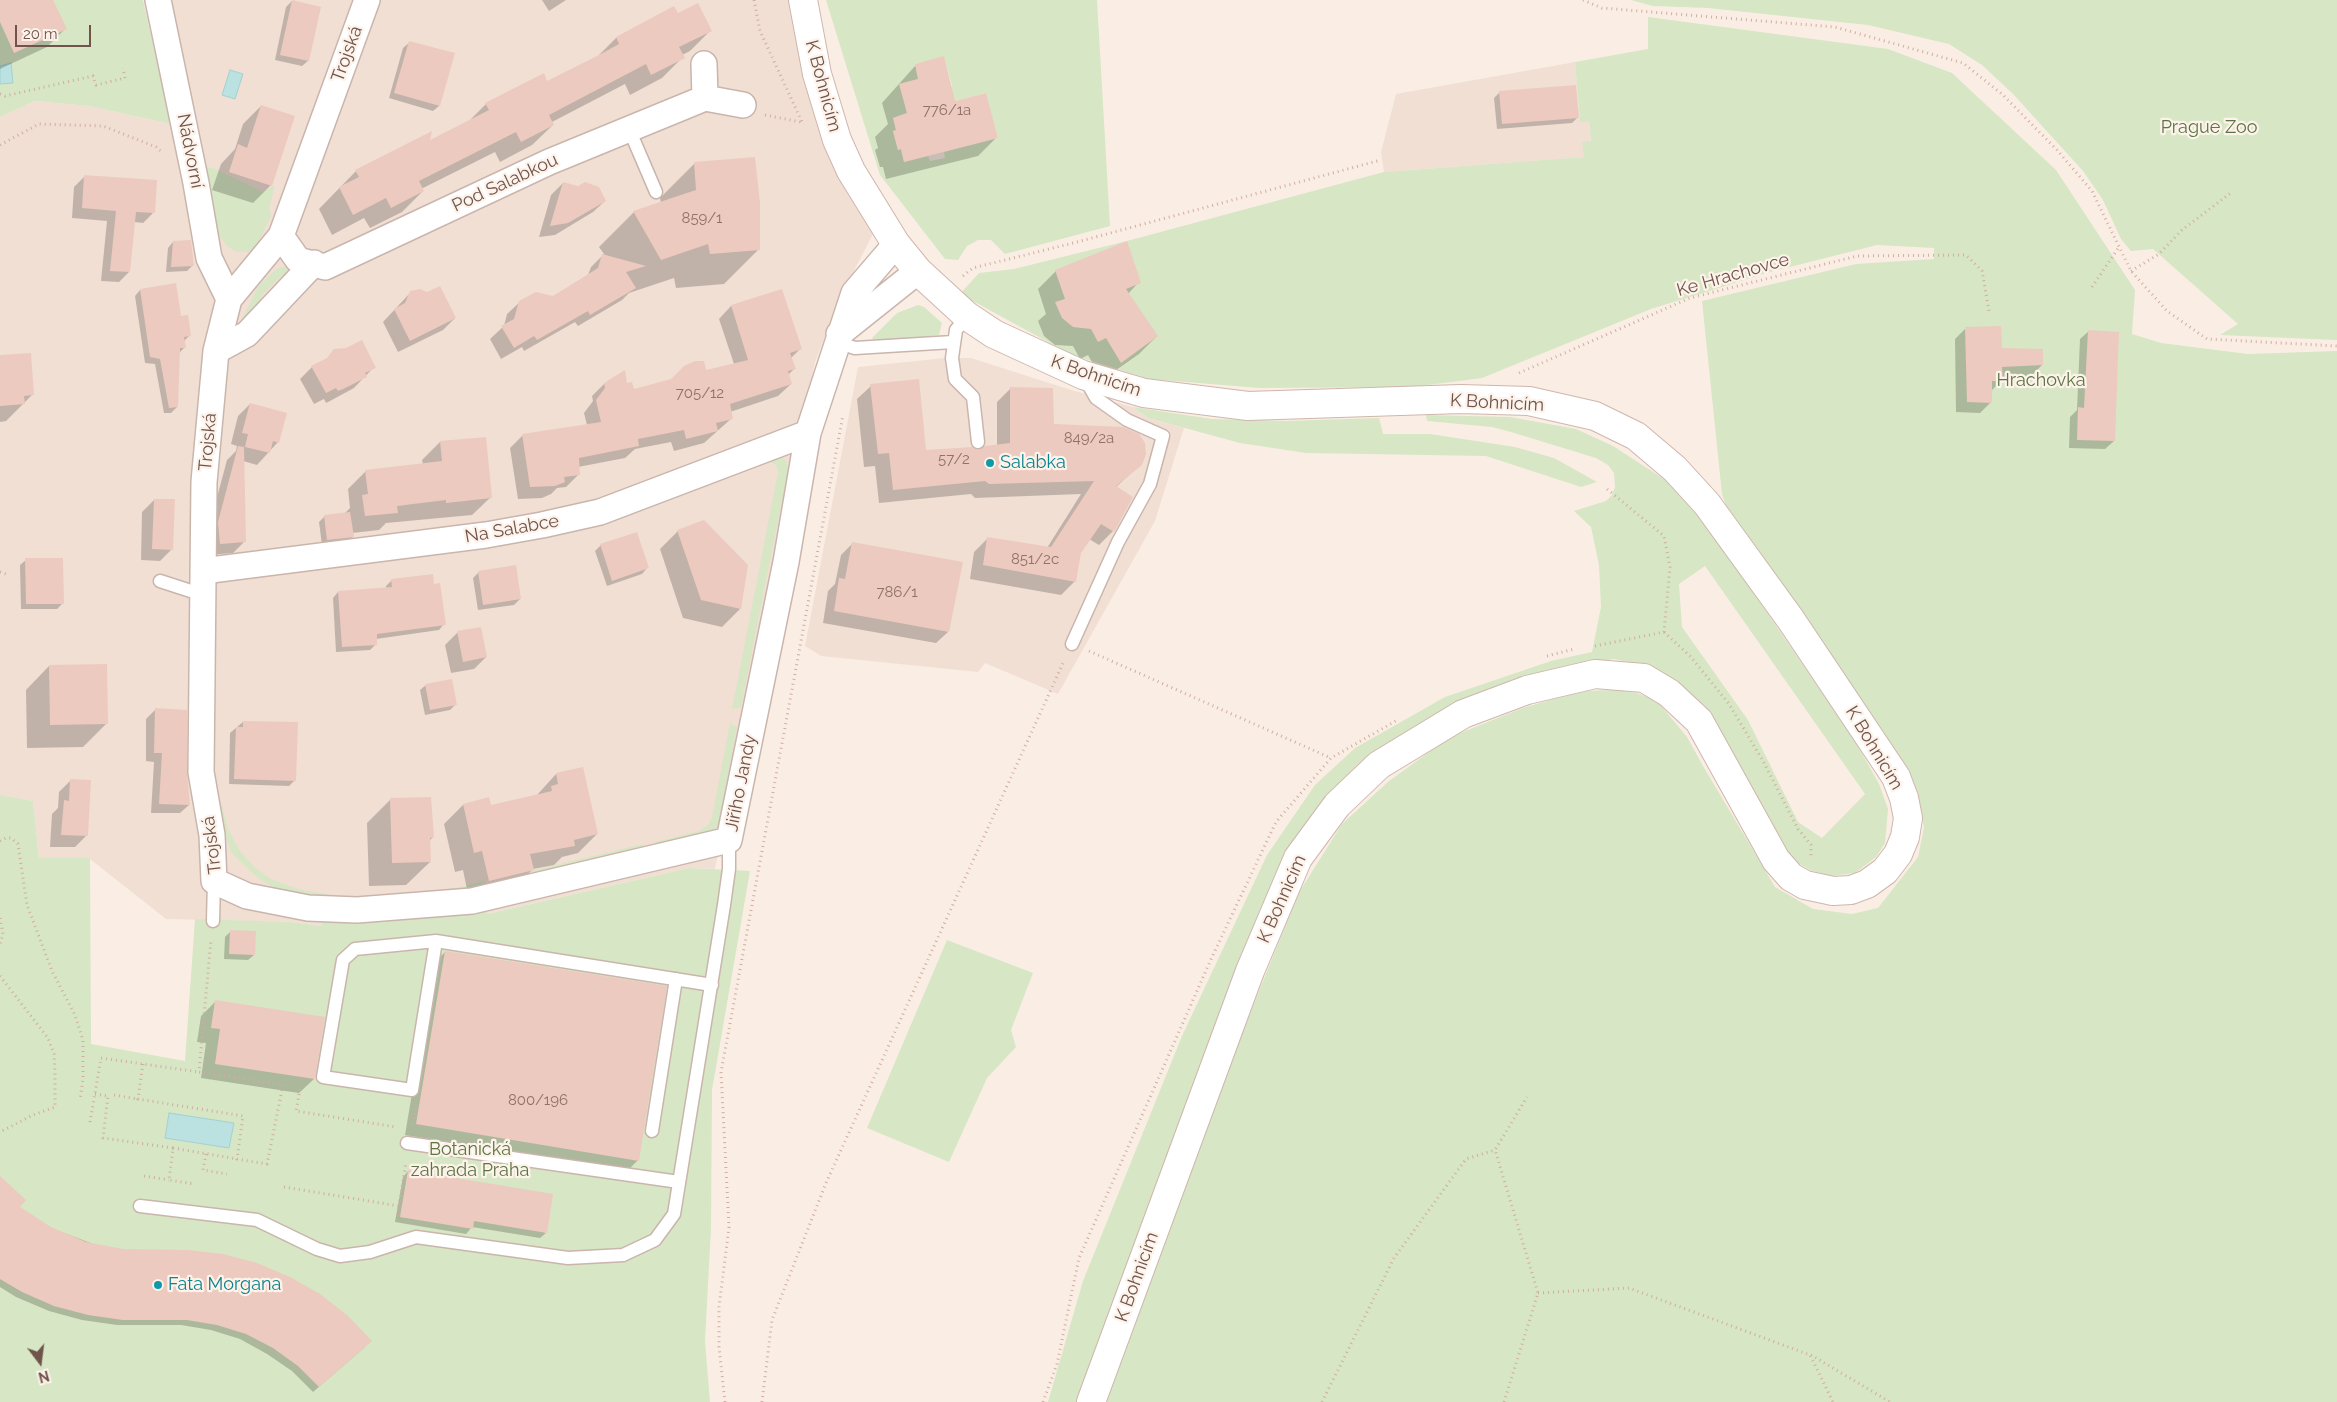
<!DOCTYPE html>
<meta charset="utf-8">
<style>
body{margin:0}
#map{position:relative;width:2337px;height:1402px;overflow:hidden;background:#faeee4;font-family:Raleway,sans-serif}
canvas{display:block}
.north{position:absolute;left:15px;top:1337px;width:50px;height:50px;-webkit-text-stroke:4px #fdf3ea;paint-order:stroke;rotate:165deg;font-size:14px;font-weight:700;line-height:20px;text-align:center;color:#70544c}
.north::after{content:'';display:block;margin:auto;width:18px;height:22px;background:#70544c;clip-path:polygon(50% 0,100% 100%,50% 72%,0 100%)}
.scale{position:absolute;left:15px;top:25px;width:76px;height:22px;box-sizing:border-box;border:2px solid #70544c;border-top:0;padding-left:6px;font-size:15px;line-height:18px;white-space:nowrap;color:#70544c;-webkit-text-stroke:4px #fdf3ea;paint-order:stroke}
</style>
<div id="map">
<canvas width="2337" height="1402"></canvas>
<div class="north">N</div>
<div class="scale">20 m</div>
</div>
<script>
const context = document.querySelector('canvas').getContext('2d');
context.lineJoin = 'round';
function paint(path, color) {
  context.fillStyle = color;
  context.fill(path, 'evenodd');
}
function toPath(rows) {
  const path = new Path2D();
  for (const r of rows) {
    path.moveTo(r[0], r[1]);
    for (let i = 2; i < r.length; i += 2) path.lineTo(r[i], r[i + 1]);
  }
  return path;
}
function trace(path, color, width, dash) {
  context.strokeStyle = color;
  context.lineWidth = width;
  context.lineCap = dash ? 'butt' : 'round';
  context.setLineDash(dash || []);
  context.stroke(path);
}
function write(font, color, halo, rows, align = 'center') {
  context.font = font + ' Raleway,sans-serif';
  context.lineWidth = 4.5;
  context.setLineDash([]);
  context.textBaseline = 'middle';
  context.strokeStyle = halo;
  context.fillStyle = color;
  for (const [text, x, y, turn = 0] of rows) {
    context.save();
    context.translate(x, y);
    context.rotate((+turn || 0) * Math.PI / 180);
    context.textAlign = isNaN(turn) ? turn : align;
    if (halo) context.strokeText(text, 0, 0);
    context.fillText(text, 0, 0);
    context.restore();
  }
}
paint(toPath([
 [167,0,791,0,822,134,847,193,874,232,841,296,815,362,715,869,689,868,486,914,322,926,291,922,166,919,90,859,39,858,33,801,0,795,0,117,35,101,89,106,171,124],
 [1575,62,1580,121,1589,121,1591,142,1584,157,1384,172,1381,152,1396,94],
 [945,358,971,358,1071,390,1133,407,1148,418,1184,428,1155,521,1058,694,985,663,978,672,821,656,805,646,858,367]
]), '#f1dfd4');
paint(toPath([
 [0,0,143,0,171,124,89,106,35,101,0,117],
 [826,0,1097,0,1110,226,1005,254,991,240,978,240,967,246,958,260,945,259,880,175],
 [944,57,952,86,942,89,941,105,985,93,998,138,944,152,945,158,930,161,928,156,904,162,901,149,898,150,893,132,896,130,893,118,907,113,900,84,918,79,915,64],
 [1631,0,2337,0,2337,340,2220,335,2238,324,2153,249,2131,251,2121,239,2103,200,2083,171,2013,94,1982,65,1949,44,1868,25,1708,8,1653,6],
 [1648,17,1888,49,1952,73,2056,170,2135,290,2132,334,2161,343,2248,354,2337,351,2337,1402,1103,1402,1229,1066,1298,894,1342,824,1389,781,1450,737,1523,708,1580,691,1616,690,1637,693,1657,701,1687,737,1703,766,1775,887,1813,909,1852,914,1878,908,1918,857,1924,827,1916,789,1760,552,1726,505,1722,494,1702,301,1856,264,1934,259,1934,248,1877,245,1770,272,1651,309,1482,378,1412,387,1259,388,1150,379,1072,355,960,294,979,273,1014,269,1127,241,1384,172,1584,157,1582,142,1591,141,1589,121,1580,122,1575,62,1648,49],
 [207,167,213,168,263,192,275,185,269,207,271,216,256,247,248,252,236,252,227,246,217,233,204,173],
 [292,264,295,268,287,279,281,276,261,296,266,301,247,322,242,319,258,287,276,269],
 [918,305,924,307,942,323,939,335,877,343,872,338,897,313],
 [1133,407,1212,419,1285,421,1379,418,1383,434,1430,434,1515,447,1554,458,1597,482,1581,487,1486,456,1306,453,1240,443,1148,418],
 [1426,415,1510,417,1576,429,1613,446,1667,481,1712,532,1855,741,1879,784,1888,809,1885,843,1876,857,1855,873,1831,876,1810,870,1798,863,1787,852,1651,667,1614,659,1537,673,1469,699,1343,781,1079,1402,1048,1402,1083,1281,1182,1036,1267,855,1315,785,1355,748,1445,697,1551,661,1592,652,1601,607,1599,565,1591,527,1574,511,1606,501,1612,495,1615,487,1614,473,1608,465,1596,458,1511,432,1492,427,1427,421],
 [1705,566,1865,794,1822,838,1798,822,1748,720,1682,627,1679,584],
 [774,454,786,460,788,470,741,707,732,709,778,472,776,465,771,462],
 [730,723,737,727,718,828,715,831,657,846,655,842,699,831,708,825,712,817],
 [0,795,33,801,39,858,90,858,91,1044,185,1061,195,919,291,922,322,926,323,917,484,904,487,914,689,868,750,871,712,1090,711,1228,705,1341,710,1402,0,1402],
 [218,805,222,805,228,829,240,851,254,867,271,879,298,889,336,896,376,897,297,897,275,888,259,879,231,852,221,823],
 [643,844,642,851,534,875,531,871],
 [485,881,483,888,410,895,460,887],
 [947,940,1033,973,1011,1030,1016,1047,987,1078,949,1162,867,1128]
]), '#d7e6c4');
const water = toPath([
 [11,63,13,83,0,84,0,66,11,63],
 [230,70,243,74,235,99,222,95,230,70],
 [169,1113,234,1123,229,1148,165,1138,169,1113]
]);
paint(water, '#bbe1e1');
trace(water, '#a2d2d2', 1);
paint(toPath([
 [0,0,52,0,65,29,47,47,0,69],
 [542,0,566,0,549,11],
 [292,1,308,61,302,66,275,60,286,7],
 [678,15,711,30,690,51,682,55,683,57,662,78,630,95,625,84,552,122,553,125,532,145,500,162,495,152,421,189,423,191,402,212,370,228,364,218,332,235,319,209,356,171,428,143,468,122,486,104,547,82,597,57,616,38],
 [409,43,454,54,439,106,433,111,389,98,403,48],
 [943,58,955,103,996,138,978,156,886,179,883,167,880,167,875,150,878,148,875,137,888,124,882,103,915,66],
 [1500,92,1578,117,1572,123,1497,129,1494,98],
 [261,106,271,185,253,203,212,190,221,164,235,149,243,124],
 [695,163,759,249,724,284,676,288,674,278,629,293,622,300,578,326,575,322,524,351,522,347,501,359,490,339,504,326,507,314,520,302,553,297,588,275,591,267,604,254,599,247,634,212,661,203,660,198],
 [85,176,153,213,143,223,134,222,129,272,119,282,101,281,107,221,72,218,74,187],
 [563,183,605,201,593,212,555,235,539,237,551,195],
 [173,242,192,266,187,271,166,272,168,248],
 [1056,271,1139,282,1128,294,1157,336,1139,354,1102,380,1088,355,1080,359,1073,346,1055,345,1044,336,1038,321,1046,314,1038,289],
 [140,290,180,318,190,335,183,342,184,348,179,353,177,407,171,413,164,413,155,364,145,363,135,296],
 [411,292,455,318,443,330,398,352,383,322],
 [731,306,800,349,791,358,794,369,788,375,791,384,778,396,730,412,732,418,704,443,674,451,671,442,635,449,625,458,578,467,579,474,566,487,557,488,551,494,542,498,518,499,510,448,522,436,587,425,584,413,593,401,592,396,604,384,626,385,633,391,734,364,719,319],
 [1966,328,2000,349,2042,365,2031,376,2001,377,2001,381,1991,391,1991,402,1980,413,1956,412,1955,339],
 [2089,331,2114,441,2105,449,2069,448,2070,417,2077,410,2080,339],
 [0,357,33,394,6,421,0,422],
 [327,359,374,367,354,388,330,401,326,403,324,399,314,404,300,379,312,367],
 [871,386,924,451,979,451,997,446,997,402,1011,388,1053,425,1141,464,1116,487,1113,531,1099,545,1089,539,1080,552,1075,581,1061,595,970,579,974,552,988,538,1047,548,1081,494,975,498,971,494,879,503,875,466,864,467,857,399],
 [250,404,278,442,257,465,243,461,245,541,233,553,208,555,207,535,227,460,236,451,237,446,231,444,238,416],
 [440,442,491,497,472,515,386,523,379,530,352,533,353,537,347,542,322,545,319,522,325,516,344,514,350,508,348,489,366,471,423,465,422,460],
 [154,500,172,549,160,561,141,560,142,512],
 [678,531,740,609,722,627,683,618,660,549],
 [853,543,948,632,936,643,823,623,828,591,835,584,841,555],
 [601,545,647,568,642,574,607,586,595,551],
 [26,560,63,603,57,609,21,609,20,565],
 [479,572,520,599,514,605,478,610,473,578],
 [392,580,433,585,444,624,439,630,376,639,376,644,370,650,336,652,333,598,338,592,386,589,386,586],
 [480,628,486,657,474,669,451,673,445,645,457,633],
 [49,666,107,723,83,747,27,748,26,690],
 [426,685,456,704,450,710,425,715,420,690],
 [155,710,185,772,189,805,180,813,151,813,154,762,146,761,146,719],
 [243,722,295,780,289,786,229,784,230,733],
 [556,774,597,834,578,853,562,857,554,865,533,869,514,889,469,899,463,870,455,872,444,824,463,805,490,807,537,795],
 [71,780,87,835,75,847,50,847,52,814,58,808,59,792],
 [391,799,433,837,429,841,430,862,406,885,369,886,367,823],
 [231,931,254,955,248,960,224,959,225,937],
 [445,952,638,1160,627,1171,405,1135,434,963],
 [216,1001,314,1079,299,1093,201,1078,206,1043,197,1042,201,1016],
 [408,1171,546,1233,540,1238,472,1227,466,1234,395,1222,403,1177],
 [0,1177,18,1207,51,1228,365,1347,313,1392,292,1371,267,1354,240,1339,211,1330,181,1325,117,1325,82,1320,49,1311,16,1297,0,1287]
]), '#0003');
paint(toPath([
 [0,0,53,0,67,29,14,53,0,22],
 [292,0,321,7,309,61,280,55],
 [698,3,712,31,679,47,685,58,651,75,646,64,549,115,554,125,521,142,516,132,419,181,424,191,391,208,386,198,353,215,339,187,359,177,355,170,432,131,430,140,489,110,485,103,544,73,547,81,599,55,619,44,616,37,674,6,678,13],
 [409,41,455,53,440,106,394,93],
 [944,56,955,101,986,93,998,138,904,162,901,149,898,150,893,131,896,130,893,118,907,113,899,84,918,79,915,64],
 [1576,85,1579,118,1502,124,1499,91],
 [261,105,295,116,272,186,229,172,238,144,247,148],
 [755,157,760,203,760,250,710,254,708,244,661,260,633,211,696,190,694,162],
 [84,175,157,180,155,213,136,212,130,272,110,271,116,211,82,208],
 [563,182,578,186,585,182,599,187,606,201,568,223,550,226],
 [191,240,194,266,171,267,173,241],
 [1127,241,1141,283,1126,289,1158,336,1121,363,1106,338,1098,342,1091,329,1073,327,1062,318,1055,302,1065,299,1055,270],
 [602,254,646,266,626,272,636,288,590,315,588,311,537,340,534,336,514,348,501,326,514,319,519,301,536,292,553,296,598,268],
 [176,283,181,316,188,315,191,336,184,337,186,348,180,348,178,407,169,408,160,359,150,357,140,289],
 [440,286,456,318,410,341,394,309,405,303,410,291,420,289,427,292],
 [782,289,802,349,790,353,796,369,788,371,792,384,730,404,733,419,716,423,718,431,686,439,684,430,638,439,639,446,579,458,580,475,564,477,565,482,555,486,530,487,522,434,601,422,596,400,605,388,604,383,625,370,627,383,632,382,634,389,671,379,684,366,695,361,704,361,706,370,748,360,731,305],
 [2001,326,2002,348,2043,349,2043,365,2002,367,2003,381,1992,381,1992,403,1967,402,1965,327],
 [2088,330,2119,332,2115,441,2077,440,2078,407,2084,408],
 [362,340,376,368,365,373,367,377,343,389,338,391,336,388,326,393,311,366,327,358,334,349,346,348],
 [31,353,34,395,24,396,25,404,0,406,0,355],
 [919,379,926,450,972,447,978,450,985,446,1010,443,1010,387,1053,388,1054,424,1123,427,1139,434,1145,443,1146,454,1142,465,1116,486,1133,497,1114,532,1101,524,1081,553,1076,582,983,565,987,537,1051,547,1094,481,989,484,985,481,893,490,889,453,878,454,870,384],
 [250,403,287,413,279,443,273,441,270,453,245,447,248,434,242,433],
 [486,437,492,498,446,503,446,500,397,506,398,513,365,516,362,495,368,494,365,470,442,461,440,441],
 [238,446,244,447,246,542,220,544,218,522],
 [154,499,175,499,173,550,152,549],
 [350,512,354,537,327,540,324,515],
 [704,520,748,565,741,609,701,600,677,530],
 [637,532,649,568,612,581,600,544],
 [852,542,963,562,949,632,834,611,839,578,845,579],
 [25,558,63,558,64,604,26,604],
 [516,565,521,599,483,605,478,571],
 [433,574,434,584,440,583,446,625,377,634,377,645,342,647,338,591,392,587,391,579],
 [481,627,487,657,463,662,457,631],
 [107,664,108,724,50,725,49,665],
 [452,679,457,705,430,710,425,684],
 [155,708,187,710,187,772,190,805,159,804,162,753,154,753],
 [243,721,298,722,296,781,234,779,236,727,243,727],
 [583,767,598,834,574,840,575,846,530,854,534,870,489,881,482,851,474,853,463,804,489,797,491,805,552,791,551,786,558,784,556,773],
 [70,779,91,780,88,836,61,835,64,800,69,801],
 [431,797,434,837,430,838,431,862,392,863,390,798],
 [230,930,256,931,255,955,229,954],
 [445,951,667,986,639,1161,416,1124],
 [215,1000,325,1017,315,1079,215,1064,220,1029,211,1028],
 [408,1170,553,1194,547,1233,474,1221,473,1229,400,1217],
 [0,1176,26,1200,20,1207,51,1227,86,1242,123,1249,188,1250,223,1254,257,1263,290,1277,320,1294,348,1316,372,1341,319,1387,298,1366,273,1348,246,1334,217,1325,187,1320,123,1320,88,1315,54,1306,22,1292,0,1279]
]), '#edcabf');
const lane = toPath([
 [629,129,656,192],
 [967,316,956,330,952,358,955,379,973,397,978,442],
 [836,342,855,348,953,342],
 [160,581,203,595],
 [1072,644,1118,542,1150,484,1163,436,1127,420,1096,398,1084,377],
 [213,921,214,881],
 [436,941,412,1090,323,1077,343,960,355,949,436,941,712,985],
 [652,1131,676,979],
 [407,1143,679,1182],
 [140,1206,257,1220,317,1249,340,1256,370,1252,416,1237,568,1258,623,1255,655,1240,674,1214,724,905,729,869,729,840]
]);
const street = toPath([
 [158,0,196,183,209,258,229,299],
 [367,0,281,236,229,299,216,351,204,482,201,772,212,835,214,881,247,896,308,908,357,910,472,901,729,840,786,562,808,433,854,293,896,244],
 [704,64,705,98],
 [281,236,298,260,325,267,549,162,705,98,743,105],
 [839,334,918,271],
 [216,351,247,334,314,263],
 [203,571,486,535,542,525,600,512,808,433]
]);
const secondary = toPath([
 [803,0,817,74,837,140,851,171,896,244,918,271,967,316,994,334,1083,375,1144,393,1248,406,1461,399,1529,401,1595,416,1636,436,1675,469,1707,504,1791,620,1896,777,1904,798,1908,818,1905,837,1898,854,1885,871,1867,884,1851,890,1833,891,1805,885,1791,877,1776,860,1699,721,1669,693,1644,678,1595,674,1527,690,1463,714,1379,765,1337,805,1298,858,1250,971,1091,1402]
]);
trace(lane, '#cab5ac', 15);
trace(street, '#cab5ac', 28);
trace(secondary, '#cfb6ad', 30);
trace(toPath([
 [754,0,760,31,802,122],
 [1583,0,1602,8,1835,27,1963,63,2003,95,2057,150,2092,191,2131,271,2167,311,2207,339,2337,346],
 [0,94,5,96,93,76,96,85,125,78,123,68],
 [765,115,801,122],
 [0,145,39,124,103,126,156,147,163,153],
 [2131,271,2159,254,2182,230,2232,192],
 [963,276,973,268,1077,242,1381,160],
 [2092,287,2119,247],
 [1519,373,1690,298,1857,256,1966,255,1982,271,1989,311],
 [0,572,9,575],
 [1664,632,1691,657,1729,704,1763,761,1798,829,1811,845,1811,857],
 [1595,646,1664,632,1670,567,1664,536,1607,489],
 [1089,651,1331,758],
 [1547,656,1574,649],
 [0,841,6,838,11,838,18,844,27,905,52,971,75,1015,83,1040,83,1079,80,1100],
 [0,918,3,934,0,944],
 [0,976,48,1038,54,1054,55,1072,55,1107,33,1115,0,1132],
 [143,1064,138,1099,243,1116,237,1159,267,1164,283,1085,199,1072,211,939],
 [300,1089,296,1111,396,1127],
 [95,1094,108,1096,103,1138,173,1148,169,1180,195,1184],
 [114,1095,138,1099],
 [90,1122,101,1058,199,1072],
 [413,1124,416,1108],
 [173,1148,237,1159],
 [206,1154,203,1170,227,1174],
 [144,1176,169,1180],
 [284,1187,399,1206,396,1224],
 [399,1206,406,1162],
 [1538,1293,1629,1288,1810,1355,1833,1402],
 [1811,1355,1890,1402],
 [725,1402,719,1347,719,1307,729,1227,721,1072,843,415],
 [762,1402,772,1320,826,1183,1064,661],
 [1043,1402,1057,1364,1079,1258,1212,957,1276,822,1331,758,1399,719],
 [1322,1402,1394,1258,1466,1159,1495,1150],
 [1504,1402,1538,1293,1495,1150,1527,1097]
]), '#d1ada2', 3, [1, 4]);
trace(lane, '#fff', 12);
trace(street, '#fff', 25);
trace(secondary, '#fff', 28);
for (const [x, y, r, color] of [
 [990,463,5,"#0f9aa8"],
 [158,1285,5,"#0f9aa8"]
]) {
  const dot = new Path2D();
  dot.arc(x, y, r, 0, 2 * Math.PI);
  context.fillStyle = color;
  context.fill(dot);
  trace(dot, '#fdf3ea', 2);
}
write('15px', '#8f7269', null, [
 ["776/1a",947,110],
 ["859/1",702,218],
 ["705/12",700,393],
 ["849/2a",1089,438],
 ["57/2",954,459],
 ["851/2c",1035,559],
 ["786/1",897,592],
 ["800/196",538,1100]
]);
write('18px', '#70544c', '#fdf3ea', [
 ["Trojská",347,54,-70],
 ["K Bohnicím",823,86,75],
 ["Nádvorní",190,151,79],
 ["Pod Salabkou",505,183,-25],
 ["Ke Hrachovce",1733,275,-16],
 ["K Bohnicím",1096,376,19],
 ["K Bohnicím",1497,403,3],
 ["Trojská",208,442,-85],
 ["Na Salabce",512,529,-10],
 ["K Bohnicím",1874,748,59],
 ["Jiřího Jandy",741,783,-79],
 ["Trojská",212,845,-97],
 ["K Bohnicím",1282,899,-66],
 ["K Bohnicím",1137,1277,-70]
]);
write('18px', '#5b7545', '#fdf3ea', [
 ["Prague Zoo",2209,128],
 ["Hrachovka",2041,381],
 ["Botanická",470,1150],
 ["zahrada Praha",470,1171]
]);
write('18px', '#0d838f', '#fdf3ea', [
 ["Salabka",1000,463],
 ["Fata Morgana",168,1285]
], 'left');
</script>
